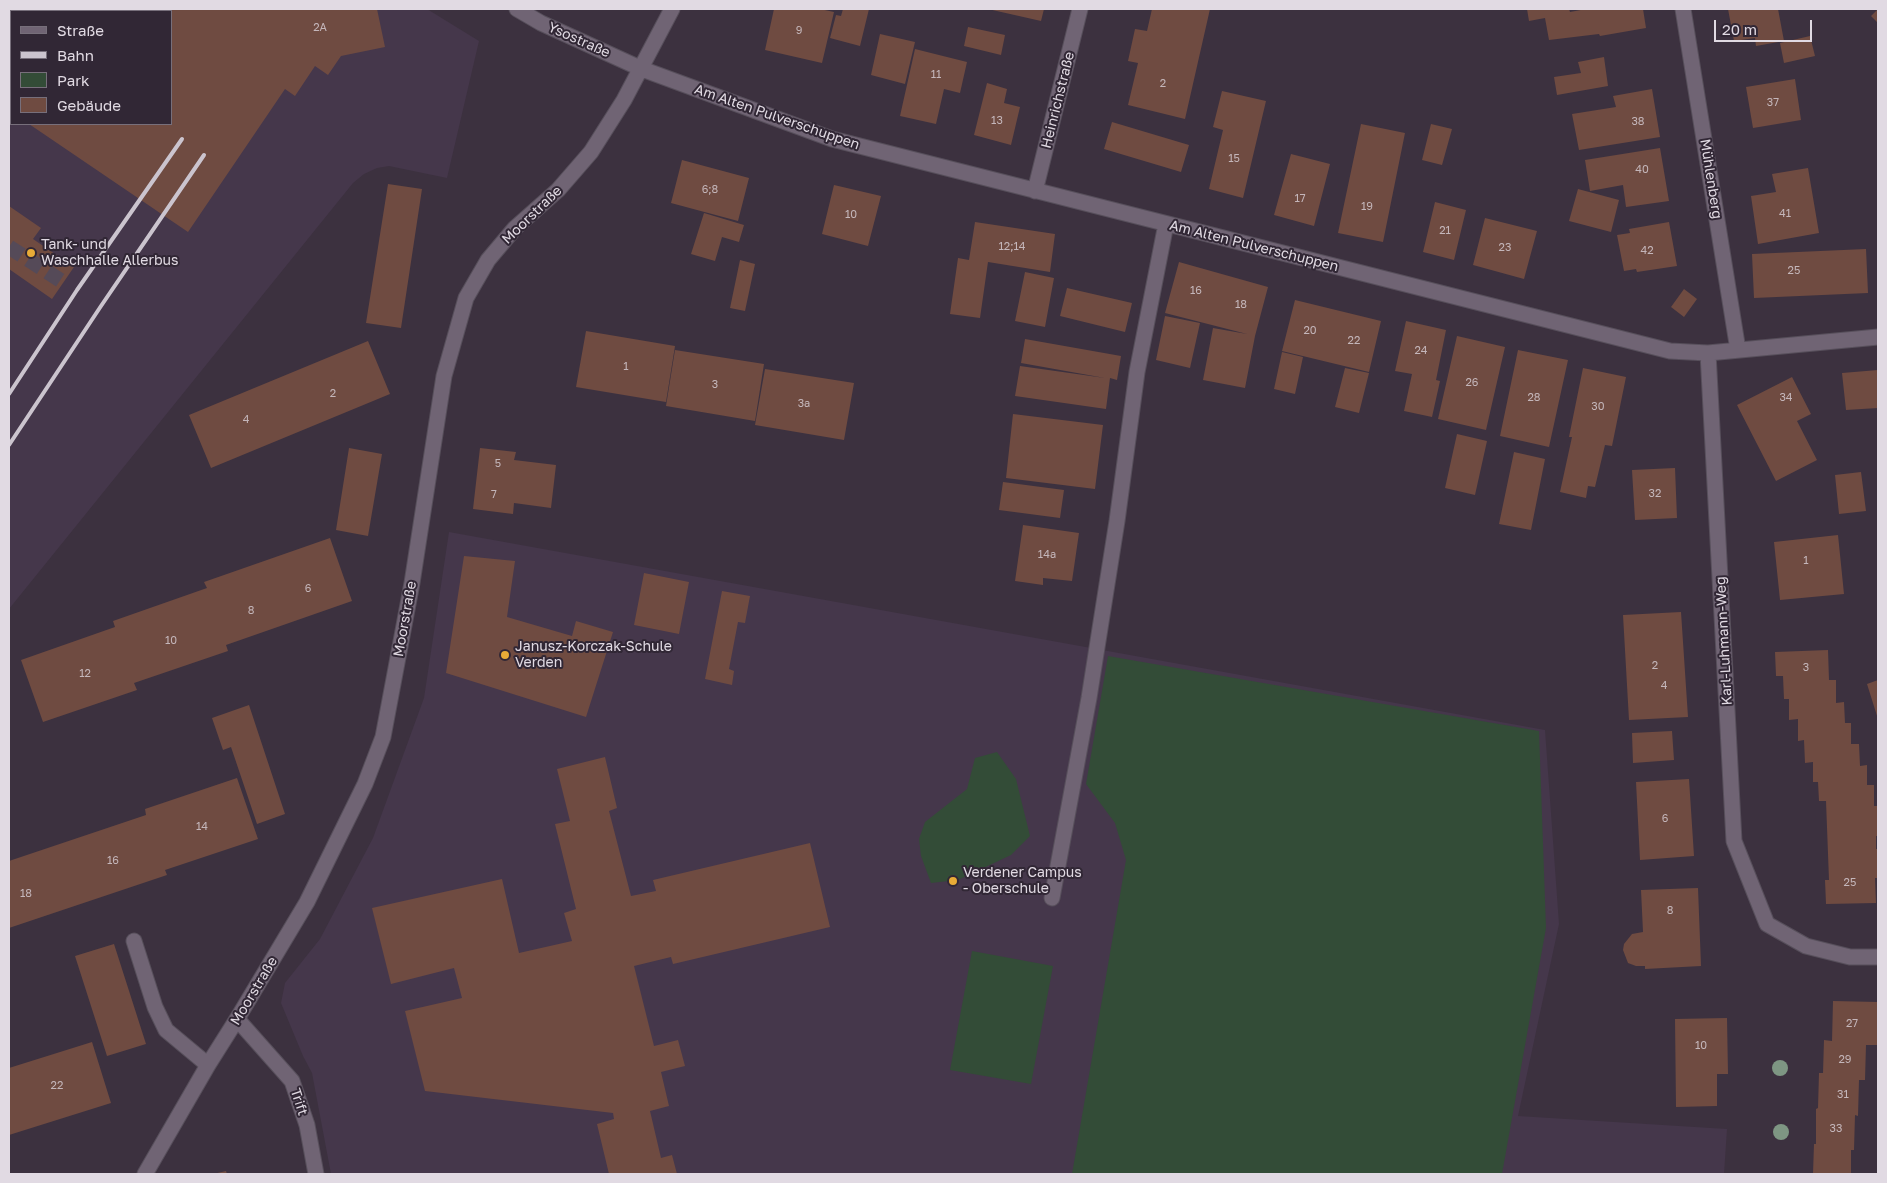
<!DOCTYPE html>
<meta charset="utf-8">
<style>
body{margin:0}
#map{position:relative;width:1887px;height:1183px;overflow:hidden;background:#3c313f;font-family:"Golos Text",sans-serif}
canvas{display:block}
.frame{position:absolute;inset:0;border:10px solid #e1dae3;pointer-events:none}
.legend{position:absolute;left:10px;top:10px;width:162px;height:115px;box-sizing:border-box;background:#312735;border:1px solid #776f7b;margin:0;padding:6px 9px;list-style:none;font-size:15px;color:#e1dae3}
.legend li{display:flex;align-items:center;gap:10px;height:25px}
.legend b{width:25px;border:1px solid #776f7b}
.scale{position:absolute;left:1714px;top:20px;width:98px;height:22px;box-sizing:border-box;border:2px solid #e1dae3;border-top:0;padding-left:6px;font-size:15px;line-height:18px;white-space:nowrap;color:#e1dae3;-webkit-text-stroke:4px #312735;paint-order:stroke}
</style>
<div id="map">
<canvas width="1887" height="1183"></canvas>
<div class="frame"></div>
<ul class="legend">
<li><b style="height:6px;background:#706474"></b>Straße</li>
<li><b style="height:6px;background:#cbc4ce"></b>Bahn</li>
<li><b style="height:14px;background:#334c37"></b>Park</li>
<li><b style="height:14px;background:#6f4b41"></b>Gebäude</li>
</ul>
<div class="scale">20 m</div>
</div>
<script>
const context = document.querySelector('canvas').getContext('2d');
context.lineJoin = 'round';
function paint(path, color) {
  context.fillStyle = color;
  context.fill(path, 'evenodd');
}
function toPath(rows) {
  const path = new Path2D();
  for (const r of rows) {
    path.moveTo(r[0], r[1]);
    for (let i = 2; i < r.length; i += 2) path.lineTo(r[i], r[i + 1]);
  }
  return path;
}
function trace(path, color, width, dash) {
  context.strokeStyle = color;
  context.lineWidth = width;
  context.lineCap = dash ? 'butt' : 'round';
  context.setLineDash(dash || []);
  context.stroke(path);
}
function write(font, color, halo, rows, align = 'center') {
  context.font = font + ' "Golos Text",sans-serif';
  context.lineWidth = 4;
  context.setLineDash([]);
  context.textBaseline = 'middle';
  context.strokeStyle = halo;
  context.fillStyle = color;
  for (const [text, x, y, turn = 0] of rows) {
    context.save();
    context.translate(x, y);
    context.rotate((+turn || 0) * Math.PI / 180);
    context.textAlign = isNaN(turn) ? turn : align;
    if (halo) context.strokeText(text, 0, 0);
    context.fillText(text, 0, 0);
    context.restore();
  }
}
paint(toPath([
 [9,9,427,9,479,41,447,178,389,166,377,168,364,174,353,183,9,609],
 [11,11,171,11,171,124,11,124],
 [449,532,1545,730,1559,924,1518,1116,1727,1129,1724,1174,331,1174,312,1073,303,1056,281,1003,285,983,320,939,373,838,424,698]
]), '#45374b');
paint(toPath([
 [1108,656,1539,731,1546,928,1502,1174,1072,1174,1126,860,1115,823,1086,784],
 [997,752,1016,779,1030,836,1011,855,958,880,931,883,921,856,919,839,925,822,967,789,975,758],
 [972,951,1053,966,1031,1084,950,1070]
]), '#334c37');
paint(toPath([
 [96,9,377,9,385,47,341,56,328,75,315,66,295,96,285,89,188,232,29,124,171,124,171,11,94,11],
 [774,9,820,9,834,12,822,63,765,50],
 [843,9,869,9,860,46,830,38,836,15,841,16],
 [988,9,1044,9,1041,21],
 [1152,9,1210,9,1185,119,1128,105,1138,63,1128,61,1135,29,1147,31],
 [1527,9,1569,9,1570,12,1586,9,1643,9,1646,28,1600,36,1599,34,1549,40,1545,18,1529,21],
 [1728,9,1778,9,1784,41,1756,46,1755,38,1734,41],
 [1878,9,1878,23,1871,16],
 [968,27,1005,35,1001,55,964,46],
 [880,34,915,42,905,84,871,75],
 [1810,36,1815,56,1784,63,1780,43],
 [915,49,967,62,960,93,944,89,936,124,900,116],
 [1604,57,1608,86,1557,95,1554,77,1581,73,1578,62],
 [1795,79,1801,120,1753,128,1746,87],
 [987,83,1007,89,1004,103,1020,107,1011,145,974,135],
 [1652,89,1660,137,1579,150,1572,114,1616,107,1613,96],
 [1222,91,1266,101,1243,198,1209,189,1223,130,1213,127],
 [1112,122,1189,145,1181,172,1104,149],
 [1361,124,1405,133,1383,242,1338,233],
 [1431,124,1452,129,1442,165,1422,160],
 [1660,148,1669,201,1626,207,1623,185,1590,191,1585,160],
 [1291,154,1330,164,1314,226,1274,215],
 [682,160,749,178,738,221,671,203],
 [1808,168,1819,233,1758,244,1751,196,1776,192,1772,174],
 [388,184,422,189,401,328,366,323],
 [834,185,881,196,868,246,822,234],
 [1578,189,1619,200,1611,232,1569,221],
 [1435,202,1466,210,1454,260,1423,252],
 [9,206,41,228,33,239,74,267,52,299,9,269],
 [704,213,744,225,739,242,722,237,715,261,691,254],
 [1485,218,1537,231,1524,279,1473,265],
 [975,222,1055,234,1050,272,988,262,980,318,950,314,958,258,969,260],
 [1669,222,1677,266,1637,272,1636,269,1624,271,1617,235,1630,233,1629,229],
 [1866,249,1868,293,1754,298,1752,254],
 [740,260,755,264,745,311,730,308],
 [1179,262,1268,287,1255,336,1245,388,1203,380,1213,328,1247,334,1165,313],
 [1025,272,1054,278,1045,327,1015,321],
 [1067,288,1132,303,1125,332,1060,316],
 [1684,289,1697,299,1684,317,1671,307],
 [1295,300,1381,321,1369,372,1282,351],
 [1165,316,1200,323,1190,368,1156,360],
 [1406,321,1446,330,1436,380,1440,381,1432,417,1404,411,1412,374,1395,371],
 [586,331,675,346,666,402,576,387],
 [1457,336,1505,347,1486,430,1438,419],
 [1025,339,1121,356,1117,380,1110,378,1106,409,1015,396,1020,366,1105,378,1021,363],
 [368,341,390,394,211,468,189,415],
 [675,350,764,364,755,421,666,406],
 [1518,350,1568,360,1549,447,1500,436],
 [1282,352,1303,357,1295,394,1274,389],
 [1345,368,1369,373,1359,413,1335,407],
 [1583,368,1626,377,1612,446,1605,445,1595,487,1588,486,1586,498,1560,492,1572,437,1569,437],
 [765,369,854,383,844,440,755,425],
 [1878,370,1878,408,1846,410,1842,373],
 [1792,377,1811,414,1797,421,1817,460,1776,481,1737,405],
 [1013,414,1103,425,1095,489,1006,478],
 [1457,434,1487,441,1475,495,1445,488],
 [349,448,382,454,368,536,336,530],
 [480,448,516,452,514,460,556,465,551,508,514,503,513,514,473,509],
 [1514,452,1545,459,1531,530,1499,524],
 [1675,468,1677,518,1635,520,1632,470],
 [1861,472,1866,511,1839,514,1835,475],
 [1003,482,1064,490,1060,518,999,510],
 [1023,525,1079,533,1072,581,1043,578,1043,585,1015,581],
 [1838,535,1844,594,1780,600,1774,542],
 [330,538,352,601,226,645,228,651,134,683,137,690,43,722,21,660,115,627,113,621,207,588,204,582],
 [464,556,515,561,507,617,572,636,576,621,613,632,586,717,446,673],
 [644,573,689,582,679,634,634,625],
 [722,591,750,596,745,623,738,622,729,669,734,671,732,685,705,679],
 [1681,612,1688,717,1629,720,1623,615],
 [1828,650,1829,680,1836,680,1836,703,1844,702,1845,723,1851,723,1851,744,1859,744,1860,766,1867,765,1867,785,1874,785,1874,806,1878,806,1878,836,1876,836,1876,849,1878,849,1878,878,1875,878,1876,903,1826,904,1825,880,1829,880,1826,801,1819,801,1818,782,1813,782,1813,762,1805,763,1804,740,1798,741,1798,719,1789,720,1789,699,1784,699,1783,676,1776,676,1775,652],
 [1878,680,1878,719,1867,684],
 [249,705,285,814,257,824,231,747,223,750,212,718],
 [1672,731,1674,760,1633,763,1632,733],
 [605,757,617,808,609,811,631,896,656,891,653,880,810,843,830,927,673,964,671,957,634,966,654,1046,678,1040,685,1066,661,1072,669,1106,650,1111,661,1158,672,1155,677,1174,609,1174,597,1124,614,1119,613,1113,425,1091,405,1011,462,998,454,968,391,984,372,908,502,879,519,953,572,941,564,913,576,909,555,824,570,821,557,769],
 [237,778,258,839,165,870,167,875,9,928,9,861,146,815,145,809],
 [1689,779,1694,856,1640,860,1636,782],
 [1698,888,1701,966,1645,969,1645,966,1636,966,1628,963,1623,950,1624,944,1632,934,1643,932,1641,890],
 [114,944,146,1044,107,1056,75,956],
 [1833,1001,1878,1002,1878,1045,1866,1045,1865,1080,1859,1080,1858,1116,1855,1115,1854,1150,1851,1150,1851,1174,1813,1174,1814,1144,1816,1144,1816,1109,1818,1108,1819,1073,1823,1073,1824,1040,1832,1041],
 [1727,1018,1728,1074,1717,1074,1717,1106,1676,1107,1675,1019],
 [92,1042,111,1103,9,1135,9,1068],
 [226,1171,227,1174,213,1174]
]), '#6f4b41');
trace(toPath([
 [9,247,63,282]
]), '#554a58', 15, [15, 8]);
const minor = toPath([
 [517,9,541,23,642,69,832,139,1670,351,1708,353,1878,337],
 [1683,9,1738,350],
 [1035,191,1080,9],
 [1708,353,1734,841,1767,924,1806,946,1850,957,1878,957],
 [1052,898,1089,698,1117,521,1137,372,1166,224],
 [134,941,155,1007,166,1030,208,1065],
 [237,1019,292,1081,307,1125,316,1174],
 [145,1174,208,1065,237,1019,307,902,365,784,383,737,412,583,444,376,466,298,488,260,515,228,558,190,591,152,624,100,672,9]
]);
trace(minor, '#574f5b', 17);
trace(minor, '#706474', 15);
trace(toPath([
 [9,394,77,290,182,139],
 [9,445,101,306,204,155]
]), '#cbc4ce', 4);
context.fillStyle = '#7e9683';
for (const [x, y] of [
 [1780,1068],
 [1781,1132]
]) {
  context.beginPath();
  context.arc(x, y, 8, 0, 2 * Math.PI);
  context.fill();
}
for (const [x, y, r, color] of [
 [31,253,5,"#e8ab37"],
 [505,655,5,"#e8ab37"],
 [953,881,5,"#e8ab37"]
]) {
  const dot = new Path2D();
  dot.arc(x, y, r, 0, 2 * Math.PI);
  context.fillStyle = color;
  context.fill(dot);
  trace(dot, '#312735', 2);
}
write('11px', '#c4b6ba', null, [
 ["2A",320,28],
 ["9",799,31],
 ["11",936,75],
 ["2",1163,84],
 ["37",1773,103],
 ["13",997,121],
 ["38",1638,122],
 ["15",1234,159],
 ["40",1642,170],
 ["6;8",710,190],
 ["17",1300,199],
 ["19",1367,207],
 ["41",1785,214],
 ["10",851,215],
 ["21",1445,231],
 ["12;14",1012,247],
 ["23",1505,248],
 ["42",1647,251],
 ["25",1794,271],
 ["16",1196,291],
 ["18",1241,305],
 ["20",1310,331],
 ["22",1354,341],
 ["24",1421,351],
 ["1",626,367],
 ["26",1472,383],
 ["3",715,385],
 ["2",333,394],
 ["28",1534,398],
 ["34",1786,398],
 ["3a",804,404],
 ["30",1598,407],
 ["4",246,420],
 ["5",498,464],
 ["32",1655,494],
 ["7",494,495],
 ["14a",1047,555],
 ["1",1806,561],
 ["6",308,589],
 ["8",251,611],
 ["10",171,641],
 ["2",1655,666],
 ["3",1806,668],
 ["12",85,674],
 ["4",1664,686],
 ["6",1665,819],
 ["14",202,827],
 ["16",113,861],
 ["25",1850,883],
 ["18",26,894],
 ["8",1670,911],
 ["27",1852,1024],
 ["10",1701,1046],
 ["29",1845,1060],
 ["22",57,1086],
 ["31",1843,1095],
 ["33",1836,1129]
]);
write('14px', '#e1dae3', '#312735', [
 ["Ysostraße",579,40,24],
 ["Heinrichstraße",1058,100,-76],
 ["Am Alten Pulverschuppen",777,117,19],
 ["Mühlenberg",1711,179,81],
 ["Moorstraße",532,215,-44],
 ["Am Alten Pulverschuppen",1254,246,14],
 ["Moorstraße",405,619,-80],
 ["Karl-Luhmann-Weg",1724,641,-93],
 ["Moorstraße",254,991,-59],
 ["Trift",299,1102,72]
]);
write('14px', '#e1dae3', '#312735', [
 ["Tank- und",41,245],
 ["Waschhalle Allerbus",41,261],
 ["Janusz-Korczak-Schule",515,647],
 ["Verden",515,663],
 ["Verdener Campus",963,873],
 ["- Oberschule",963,889]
], 'left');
</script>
